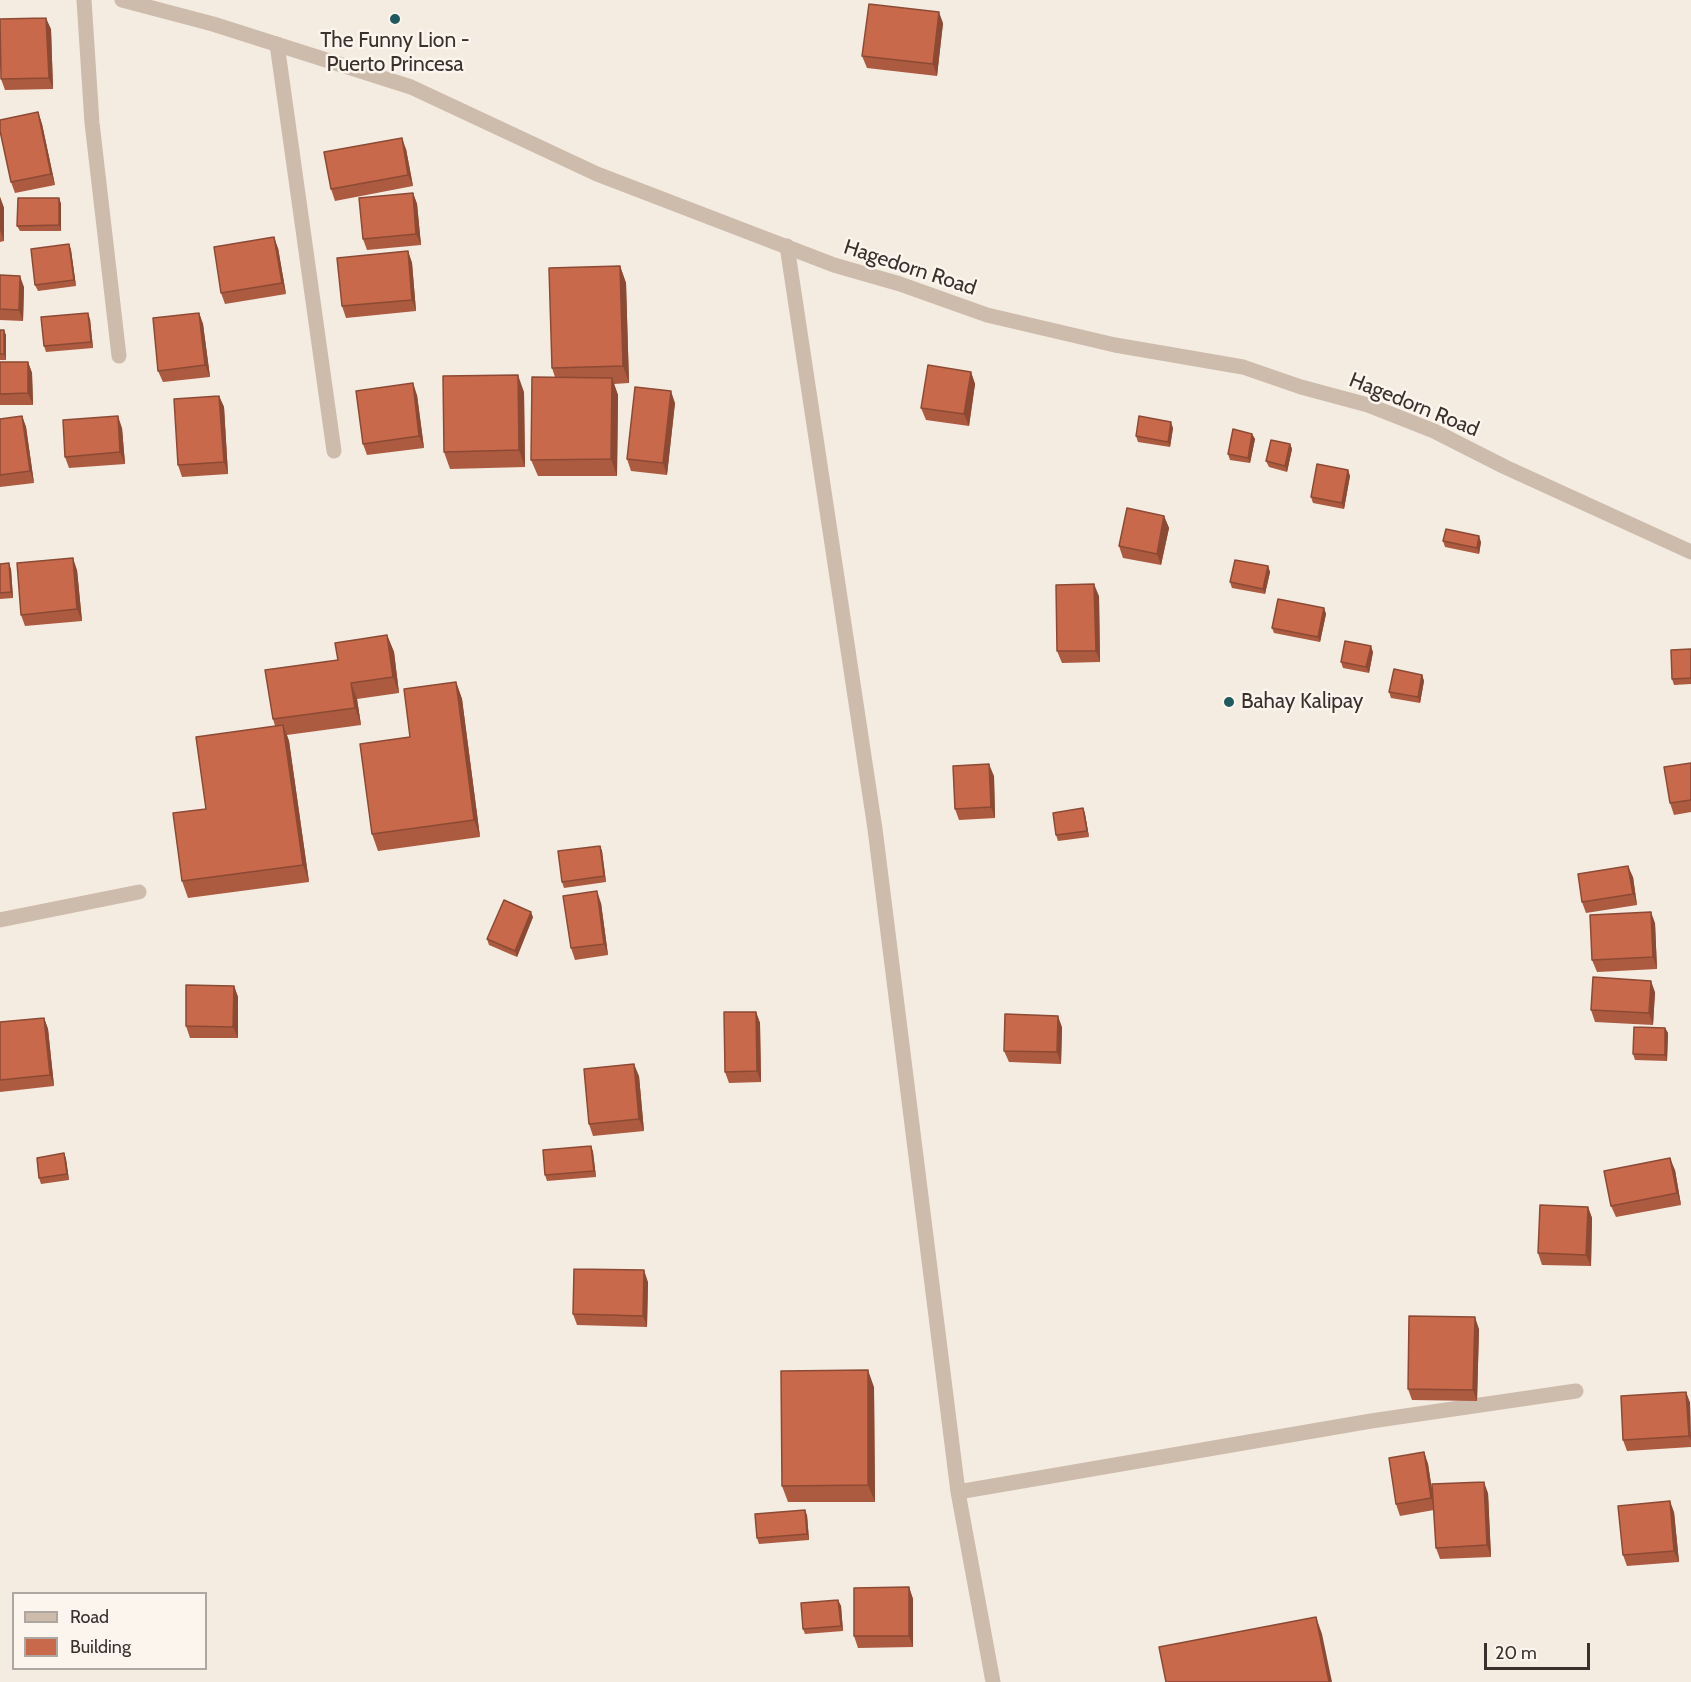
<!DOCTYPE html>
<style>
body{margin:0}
#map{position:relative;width:1691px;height:1682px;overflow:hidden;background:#f4ebe1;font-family:Cabin,sans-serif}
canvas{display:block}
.legend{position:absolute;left:12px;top:1592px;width:195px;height:78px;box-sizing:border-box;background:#fbf5ee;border:2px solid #aea6a0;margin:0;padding:8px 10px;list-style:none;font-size:18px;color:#3b302b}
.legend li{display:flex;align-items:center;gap:12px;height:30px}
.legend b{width:30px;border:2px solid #aea6a0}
.scale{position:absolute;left:1484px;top:1643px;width:106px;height:27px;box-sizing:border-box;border:3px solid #3b302b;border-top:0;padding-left:8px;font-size:18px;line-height:21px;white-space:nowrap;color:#3b302b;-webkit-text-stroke:4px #fbf5ee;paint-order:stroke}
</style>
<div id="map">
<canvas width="1691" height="1682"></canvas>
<ul class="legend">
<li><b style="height:8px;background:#cdbbac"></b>Road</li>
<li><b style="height:16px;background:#c8694b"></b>Building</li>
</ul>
<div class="scale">20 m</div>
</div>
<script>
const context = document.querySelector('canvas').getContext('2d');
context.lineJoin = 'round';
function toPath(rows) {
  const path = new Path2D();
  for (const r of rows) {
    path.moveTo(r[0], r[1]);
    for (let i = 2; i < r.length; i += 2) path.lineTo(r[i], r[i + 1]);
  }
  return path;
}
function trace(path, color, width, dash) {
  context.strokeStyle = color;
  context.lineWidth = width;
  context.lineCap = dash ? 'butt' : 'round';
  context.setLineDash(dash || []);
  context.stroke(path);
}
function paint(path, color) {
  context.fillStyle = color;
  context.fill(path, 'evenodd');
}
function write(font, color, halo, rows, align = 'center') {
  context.font = font + ' Cabin,sans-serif';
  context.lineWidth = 5;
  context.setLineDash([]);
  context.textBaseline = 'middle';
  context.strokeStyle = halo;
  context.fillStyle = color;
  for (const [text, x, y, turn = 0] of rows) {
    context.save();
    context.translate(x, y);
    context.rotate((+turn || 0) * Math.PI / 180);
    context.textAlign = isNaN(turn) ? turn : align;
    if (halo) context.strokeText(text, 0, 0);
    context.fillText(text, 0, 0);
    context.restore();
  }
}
trace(toPath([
 [84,0,92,123,119,356],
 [277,44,334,451],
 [787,246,875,829,958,1492,993,1682],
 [0,920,139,892],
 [958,1492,1371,1421,1576,1391]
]), '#cdbbac', 15);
trace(toPath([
 [122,0,213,24,411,87,597,174,834,265,900,284,987,315,1115,345,1243,367,1301,387,1368,405,1434,431,1505,467,1691,552]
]), '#cdbbac', 15);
paint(toPath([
 [943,23,937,76,867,68,862,56],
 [51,29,53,89,5,90,1,79],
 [38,112,42,124,55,185,15,193,11,182],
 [406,149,413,186,335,201,331,189],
 [413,193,417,204,421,245,367,250,363,239],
 [0,197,4,208,4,241,0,242],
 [59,198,61,204,61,231,20,231,17,226],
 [69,244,71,250,76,286,38,291,35,285],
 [278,248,286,294,225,304,221,293],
 [408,251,412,263,416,311,346,318,342,306],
 [620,266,626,283,629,383,614,384,618,395,617,476,538,476,531,460,555,377,552,368],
 [0,275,24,287,23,321,0,320],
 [199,313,203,324,210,377,163,382,158,371],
 [90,319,93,348,46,352,44,346],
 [0,330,6,335,6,360,0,360],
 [0,362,28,362,32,373,33,405,0,405],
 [971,372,975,384,969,426,926,420,921,408],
 [524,392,525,467,450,469,444,452],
 [417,395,424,448,367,455,363,444],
 [219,396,224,407,228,474,182,477,178,465],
 [675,403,667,475,631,471,627,459],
 [22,416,26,427,34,483,0,487,0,419],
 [122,428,125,464,69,468,65,457],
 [1173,428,1170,447,1138,442,1136,436],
 [1252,434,1255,439,1250,463,1230,460,1228,454],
 [1290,444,1292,449,1287,472,1269,467,1266,461],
 [1348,470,1350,476,1344,509,1313,503,1311,497],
 [1164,516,1169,528,1161,565,1123,558,1119,546],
 [1443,541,1481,542,1479,554,1445,547],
 [0,564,11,569,13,598,0,599],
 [1268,566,1270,572,1265,594,1232,588,1230,582],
 [77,570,82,621,25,626,21,615],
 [1099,596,1100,662,1062,663,1057,651],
 [1324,608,1326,614,1320,642,1274,633,1272,628],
 [387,635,394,652,399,693,357,699,361,725,287,735,289,741,309,882,188,898,182,881,206,809,275,726,273,719,338,660],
 [1691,649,1691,684,1674,685,1672,679],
 [1373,652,1369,673,1343,668,1341,662],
 [1422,675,1424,681,1420,703,1391,698,1389,692],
 [456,682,462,699,480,837,378,851,372,834,410,737],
 [1691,763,1691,812,1674,815,1670,803],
 [994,776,995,818,959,820,955,809],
 [1083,808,1085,814,1089,837,1058,841,1056,835],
 [600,846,602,851,606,882,564,888,562,882],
 [1633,877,1637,905,1586,913,1582,902],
 [601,903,608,955,575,960,571,948],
 [533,917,517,957,489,945,487,939],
 [1655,923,1657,969,1597,972,1592,960],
 [234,986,238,997,238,1038,190,1038,186,1026],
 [1655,992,1653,1025,1595,1022,1591,1010],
 [756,1012,760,1023,761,1082,729,1083,725,1072],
 [44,1018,48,1029,54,1086,0,1092,0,1022],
 [1062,1027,1061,1064,1009,1062,1004,1051],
 [1665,1028,1668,1033,1667,1061,1635,1060,1633,1054],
 [639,1076,644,1131,593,1136,589,1124],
 [591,1146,593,1152,596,1177,547,1181,545,1175],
 [64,1153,66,1159,69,1180,41,1184,39,1178],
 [1675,1170,1681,1205,1616,1217,1611,1206],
 [1588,1207,1592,1218,1591,1266,1542,1265,1538,1253],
 [648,1282,647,1327,577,1325,573,1314],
 [1479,1329,1477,1401,1412,1400,1408,1389],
 [874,1387,875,1502,788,1502,782,1486],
 [1686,1392,1690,1403,1691,1447,1627,1451,1623,1440],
 [1424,1452,1428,1464,1433,1496,1488,1493,1491,1557,1440,1559,1436,1548,1434,1510,1400,1516,1396,1504],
 [1674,1512,1679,1562,1627,1566,1623,1555],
 [807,1515,809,1540,759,1544,757,1538],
 [909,1587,913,1599,913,1647,858,1648,854,1636],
 [838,1600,841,1606,843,1631,805,1634,803,1629]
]), '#ac5a40');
paint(toPath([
 [939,12,943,23,937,76,933,64],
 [46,18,51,29,53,89,49,78],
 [38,112,42,124,55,185,51,174],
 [402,138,406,149,413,186,408,175],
 [413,193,417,204,421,245,416,234],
 [0,197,4,208,4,241,0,230],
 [59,198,61,204,61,231,59,225],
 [274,237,278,248,286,294,282,283],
 [69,244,71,250,76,286,74,280],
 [408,251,412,263,416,311,412,300],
 [620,266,626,283,629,383,623,366],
 [20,276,24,287,23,321,19,310],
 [88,313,90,319,93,348,91,342],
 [199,313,203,324,210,377,205,365],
 [4,330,6,335,6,360,4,354],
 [28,362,32,373,33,405,28,393],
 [971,372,975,384,969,426,964,414],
 [518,375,524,392,525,467,519,450],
 [612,378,618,395,617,476,611,459],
 [413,383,417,395,424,448,419,436],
 [671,391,675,403,667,475,663,463],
 [219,396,224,407,228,474,224,462],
 [22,416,26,427,34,483,30,471],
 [118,416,122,428,125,464,120,452],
 [1171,422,1173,428,1170,447,1168,442],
 [1252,434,1255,439,1250,463,1248,458],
 [1290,444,1292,449,1287,472,1285,466],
 [1348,470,1350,476,1344,509,1342,503],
 [1164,516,1169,528,1161,565,1157,554],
 [1479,536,1481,542,1479,554,1477,548],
 [73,558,77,570,82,621,77,609],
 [9,563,11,569,13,598,11,592],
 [1268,566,1270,572,1265,594,1263,589],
 [1094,584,1099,596,1100,662,1096,651],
 [1324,608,1326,614,1320,642,1318,637],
 [387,635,394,652,399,693,393,677],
 [1371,646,1373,652,1369,673,1366,667],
 [1422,675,1424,681,1420,703,1418,697],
 [456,682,462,699,480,837,474,820],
 [351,683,357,699,361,725,355,708],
 [283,725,289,741,309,882,303,865],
 [989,764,994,776,995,818,991,807],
 [1083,808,1085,814,1089,837,1087,831],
 [600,846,602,851,606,882,604,876],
 [1628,866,1633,877,1637,905,1633,894],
 [597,891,601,903,608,955,604,944],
 [531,912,533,917,517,957,515,951],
 [1651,912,1655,923,1657,969,1653,957],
 [1651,981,1655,992,1653,1025,1649,1013],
 [234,986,238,997,238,1038,233,1027],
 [756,1012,760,1023,761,1082,757,1071],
 [1058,1016,1062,1027,1061,1064,1057,1052],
 [44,1018,48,1029,54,1086,50,1075],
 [1665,1028,1668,1033,1667,1061,1665,1055],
 [634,1064,639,1076,644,1131,639,1119],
 [591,1146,593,1152,596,1177,594,1171],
 [64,1153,66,1159,69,1180,67,1174],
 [1670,1158,1675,1170,1681,1205,1677,1193],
 [1588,1207,1592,1218,1591,1266,1586,1255],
 [644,1270,648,1282,647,1327,643,1316],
 [1475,1317,1479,1329,1477,1401,1473,1390],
 [868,1370,874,1387,875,1502,868,1485],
 [1686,1392,1690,1403,1691,1441,1689,1436],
 [1424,1452,1428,1464,1435,1510,1431,1498],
 [1484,1482,1488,1493,1491,1557,1487,1545],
 [1670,1501,1674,1512,1679,1562,1674,1551],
 [805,1510,807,1515,809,1540,807,1534],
 [909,1587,913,1599,913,1647,909,1636],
 [838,1600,841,1606,843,1631,841,1626],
 [1316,1617,1322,1634,1332,1682,1329,1682]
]), '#8c4a34');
const building = toPath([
 [869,4,939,12,933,64,862,56,869,4],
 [46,18,49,78,1,79,0,19,46,18],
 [38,112,51,174,11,182,0,131,0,120,38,112],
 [402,138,408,175,331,189,324,152,402,138],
 [413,193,416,234,363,239,359,198,413,193],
 [18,198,59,198,59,225,17,226,18,198],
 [274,237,282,283,221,293,214,247,274,237],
 [69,244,74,280,35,285,31,249,69,244],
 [408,251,412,300,342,306,337,258,408,251],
 [620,266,623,366,552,368,549,268,620,266],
 [0,275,20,276,19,310,0,309,0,275],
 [88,313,91,342,44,346,41,317,88,313],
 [199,313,205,365,158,371,153,318,199,313],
 [0,330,4,330,4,354,0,354,0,330],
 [0,362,28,362,28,393,0,394,0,362],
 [928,365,971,372,964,414,921,408,928,365],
 [518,375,519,450,444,452,443,376,518,375],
 [532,377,612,378,611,459,531,460,532,377],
 [413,383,419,436,363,444,356,391,413,383],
 [635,387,671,391,663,463,627,459,635,387],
 [219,396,224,462,178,465,174,399,219,396],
 [22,416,30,471,0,475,0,419,22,416],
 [118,416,120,452,65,457,63,420,118,416],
 [1139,416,1171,422,1168,442,1136,436,1139,416],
 [1233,429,1252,434,1248,458,1228,454,1233,429],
 [1271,440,1290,444,1285,466,1266,461,1271,440],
 [1317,464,1348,470,1342,503,1311,497,1317,464],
 [1127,508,1164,516,1157,554,1119,546,1127,508],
 [1446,529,1479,536,1477,548,1443,541,1446,529],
 [73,558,77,609,21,615,17,563,73,558],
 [1235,560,1268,566,1263,589,1230,582,1235,560],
 [9,563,11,592,0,593,0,564,9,563],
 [1094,584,1096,651,1057,651,1056,585,1094,584],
 [1278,599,1324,608,1318,637,1272,628,1278,599],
 [387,635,393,677,351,683,355,708,273,719,265,670,338,660,335,643,387,635],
 [1345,641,1371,646,1366,667,1341,662,1345,641],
 [1691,649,1691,678,1672,679,1671,650,1691,649],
 [1394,669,1422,675,1418,697,1389,692,1394,669],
 [456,682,474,820,372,834,360,744,410,737,404,689,456,682],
 [283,725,303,865,182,881,173,813,206,809,196,737,283,725],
 [1691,763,1691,800,1670,803,1664,767,1691,763],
 [989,764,991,807,955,809,953,766,989,764],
 [1083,808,1087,831,1056,835,1053,813,1083,808],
 [600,846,604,876,562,882,558,851,600,846],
 [1628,866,1633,894,1582,902,1578,874,1628,866],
 [597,891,604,944,571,948,563,896,597,891],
 [504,900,531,912,515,951,487,939,504,900],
 [1651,912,1653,957,1592,960,1590,915,1651,912],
 [1593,977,1651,981,1649,1013,1591,1010,1593,977],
 [186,985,234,986,233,1027,186,1026,186,985],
 [724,1012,756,1012,757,1071,725,1072,724,1012],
 [1005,1014,1058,1016,1057,1052,1004,1051,1005,1014],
 [44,1018,50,1075,0,1080,0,1022,44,1018],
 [1634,1027,1665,1028,1665,1055,1633,1054,1634,1027],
 [634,1064,639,1119,589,1124,584,1069,634,1064],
 [591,1146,594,1171,545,1175,543,1150,591,1146],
 [64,1153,67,1174,39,1178,37,1158,64,1153],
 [1670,1158,1677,1193,1611,1206,1604,1171,1670,1158],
 [1540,1205,1588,1207,1586,1255,1538,1253,1540,1205],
 [574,1269,644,1270,643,1316,573,1314,574,1269],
 [1409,1316,1475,1317,1473,1390,1408,1389,1409,1316],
 [868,1370,868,1485,782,1486,781,1371,868,1370],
 [1686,1392,1689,1436,1623,1440,1621,1396,1686,1392],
 [1424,1452,1431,1498,1396,1504,1389,1458,1424,1452],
 [1484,1482,1487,1545,1436,1548,1432,1484,1484,1482],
 [1670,1501,1674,1551,1623,1555,1618,1506,1670,1501],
 [805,1510,807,1534,757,1538,755,1514,805,1510],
 [909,1587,909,1636,854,1636,854,1588,909,1587],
 [838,1600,841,1626,803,1629,801,1603,838,1600],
 [1316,1617,1329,1682,1166,1682,1159,1647,1316,1617]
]);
paint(building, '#c8694b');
trace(building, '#8c4a34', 1.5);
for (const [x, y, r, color] of [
 [395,19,6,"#1f5a5e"],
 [1229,702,6,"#1f5a5e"]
]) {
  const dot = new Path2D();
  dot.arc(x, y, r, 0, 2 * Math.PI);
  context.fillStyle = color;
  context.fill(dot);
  trace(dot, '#fbf5ee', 2);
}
write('21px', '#3b302b', '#fbf5ee', [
 ["The Funny Lion -",395,41],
 ["Puerto Princesa",395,65],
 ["Bahay Kalipay",1241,702,"left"]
]);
write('21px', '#3b302b', '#fbf5ee', [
 ["Hagedorn Road",910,268,18],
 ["Hagedorn Road",1414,405,22]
]);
</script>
